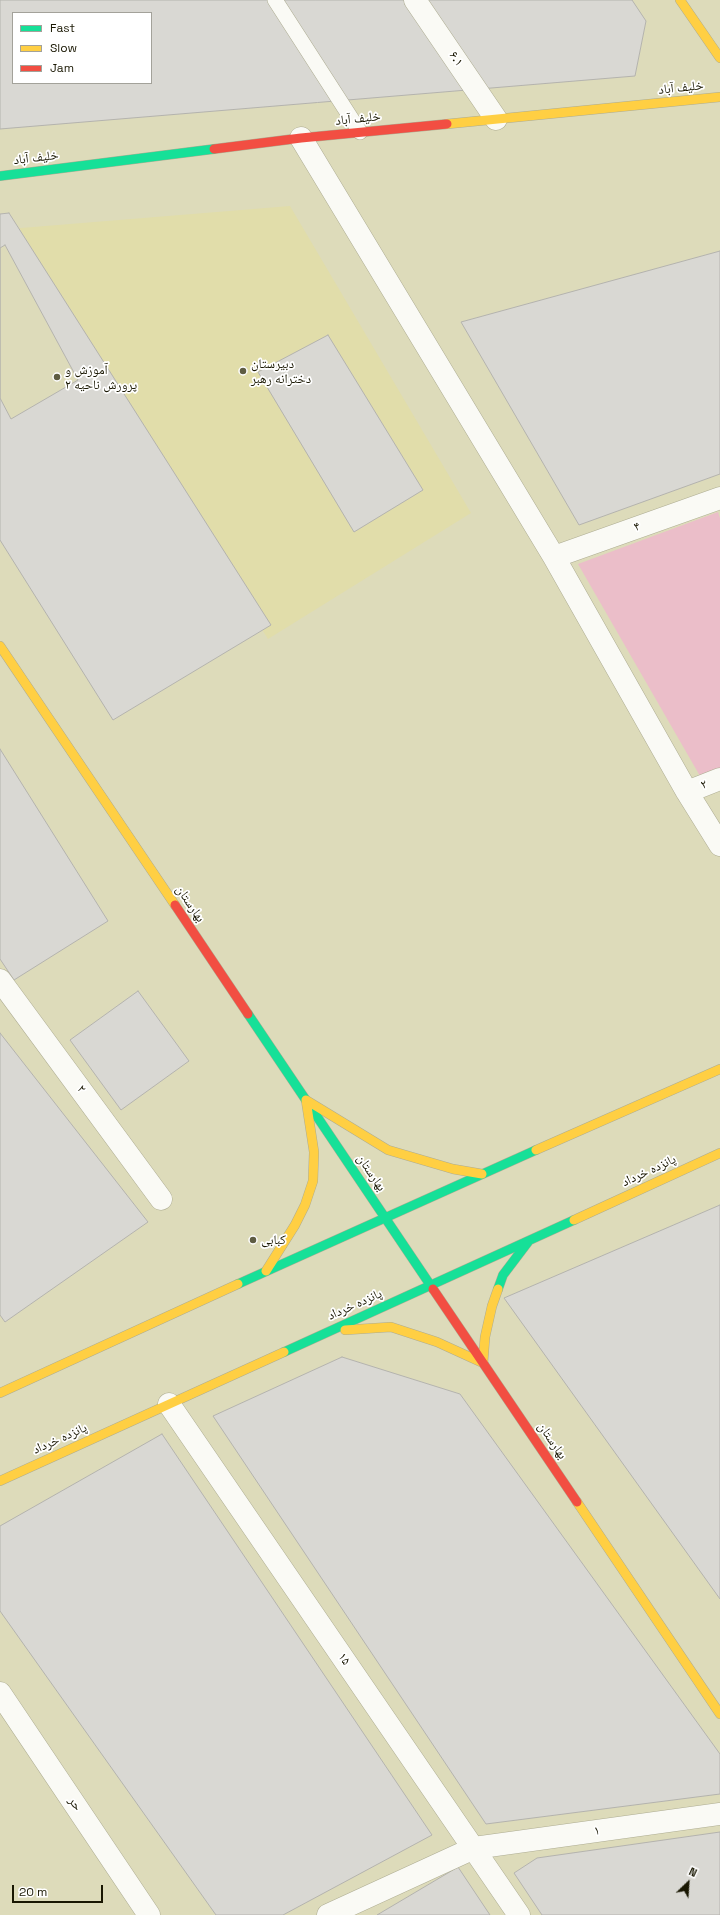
<!DOCTYPE html>
<meta charset="utf-8">
<style>
body{margin:0}
#map{position:relative;width:720px;height:1915px;overflow:hidden;background:#dddbba;font-family:"Space Grotesk",sans-serif}
canvas{display:block}
.legend{position:absolute;left:12px;top:12px;width:140px;height:72px;box-sizing:border-box;background:#fff;border:1px solid #a3a29a;margin:0;padding:5px 7px;list-style:none;font-size:12px;color:#191702}
.legend li{display:flex;align-items:center;gap:8px;height:20px}
.legend b{width:20px;border:1px solid #a3a29a}
.north{position:absolute;left:668px;top:1863px;width:40px;height:40px;-webkit-text-stroke:3px #fff;paint-order:stroke;rotate:25deg;font-size:11px;font-weight:700;line-height:16px;text-align:center;color:#191702}
.north::after{content:'';display:block;margin:auto;width:14px;height:18px;background:#191702;clip-path:polygon(50% 0,100% 100%,50% 72%,0 100%)}
.scale{position:absolute;left:12px;top:1885px;width:91px;height:18px;box-sizing:border-box;border:2px solid #191702;border-top:0;padding-left:5px;font-size:12px;line-height:14px;white-space:nowrap;color:#191702;-webkit-text-stroke:3px #fff;paint-order:stroke}
</style>
<div id="map">
<canvas width="720" height="1915"></canvas>
<ul class="legend">
<li><b style="height:5px;background:#16e098"></b>Fast</li>
<li><b style="height:5px;background:#ffcf43"></b>Slow</li>
<li><b style="height:5px;background:#f24e42"></b>Jam</li>
</ul>
<div class="north">N</div>
<div class="scale">20 m</div>
</div>
<script>
const context = document.querySelector('canvas').getContext('2d');
context.lineJoin = 'round';
function paint(path, color) {
  context.fillStyle = color;
  context.fill(path, 'evenodd');
}
function toPath(rows) {
  const path = new Path2D();
  for (const r of rows) {
    path.moveTo(r[0], r[1]);
    for (let i = 2; i < r.length; i += 2) path.lineTo(r[i], r[i + 1]);
  }
  return path;
}
function trace(path, color, width, dash) {
  context.strokeStyle = color;
  context.lineWidth = width;
  context.lineCap = dash ? 'butt' : 'round';
  context.setLineDash(dash || []);
  context.stroke(path);
}
function write(font, color, halo, rows, align = 'center') {
  context.font = font + ' "Space Grotesk","Noto Naskh Arabic",sans-serif';
  context.lineWidth = 3.5;
  context.setLineDash([]);
  context.textBaseline = 'middle';
  context.strokeStyle = halo;
  context.fillStyle = color;
  for (const [text, x, y, turn = 0] of rows) {
    context.save();
    context.translate(x, y);
    context.rotate((+turn || 0) * Math.PI / 180);
    context.textAlign = isNaN(turn) ? turn : align;
    if (halo) context.strokeText(text, 0, 0);
    context.fillText(text, 0, 0);
    context.restore();
  }
}
paint(toPath([
 [290,206,471,513,268,639,9,229]
]), '#e1ddaa');
paint(toPath([
 [718,512,720,518,720,768,700,776,578,564]
]), '#ebbec9');
const building = toPath([
 [0,0,632,0,646,21,635,76,0,129,0,0],
 [13,13,151,13,151,83,13,83,13,13],
 [9,213,271,625,113,720,0,540,0,214,9,213],
 [5,245,78,380,11,419,0,398,0,248,5,245],
 [720,251,720,474,579,525,461,322,720,251],
 [328,335,423,490,354,532,258,372,328,335],
 [0,749,108,921,14,980,0,959,0,749],
 [138,991,189,1061,121,1110,70,1040,138,991],
 [0,1033,148,1222,5,1322,0,1315,0,1033],
 [720,1205,720,1599,504,1298,720,1205],
 [342,1357,460,1394,720,1754,720,1794,486,1824,213,1416,342,1357],
 [162,1434,432,1835,283,1915,216,1915,0,1611,0,1526,162,1434],
 [720,1832,720,1915,542,1915,514,1873,537,1858,720,1832],
 [458,1867,490,1915,377,1915,458,1867]
]);
paint(building, '#d9d8d3');
trace(building, '#b4b3ae', 1);
const lane = toPath([
 [275,0,360,132]
]);
const street = toPath([
 [415,0,496,119],
 [301,138,554,557,687,792,720,845],
 [554,557,720,498],
 [687,792,720,779],
 [0,980,161,1199],
 [169,1404,519,1915],
 [0,1693,149,1915],
 [328,1915,474,1848,720,1814]
]);
const fast = toPath([
 [0,176,214,149],
 [248,1014,433,1289],
 [238,1284,536,1150],
 [498,1289,503,1275,528,1242],
 [284,1352,574,1220]
]);
const slow = toPath([
 [680,0,720,58],
 [447,124,720,97],
 [0,646,175,905],
 [306,1100,388,1150,453,1169,482,1174],
 [536,1150,720,1069],
 [574,1220,720,1153],
 [266,1271,295,1225,305,1205,313,1181,314,1152,306,1100],
 [345,1330,391,1327,437,1342,483,1363,485,1337,492,1306,498,1289],
 [0,1393,238,1284],
 [0,1481,284,1352],
 [577,1502,720,1714]
]);
const jam = toPath([
 [214,149,301,138,447,124],
 [175,905,248,1014],
 [433,1289,577,1502]
]);
trace(lane, '#adac92', 16);
trace(street, '#adac92', 23);
trace(fast, '#adac92', 10);
trace(slow, '#adac92', 10);
trace(jam, '#adac92', 10);
trace(lane, '#fafaf5', 15);
trace(street, '#fafaf5', 22);
trace(fast, '#16e098', 9);
trace(slow, '#ffcf43', 9);
trace(jam, '#f24e42', 9);
for (const [x, y, r, color] of [
 [243,371,4,"#5e5c42"],
 [57,377,4,"#5e5c42"],
 [253,1240,4,"#5e5c42"]
]) {
  const dot = new Path2D();
  dot.arc(x, y, r, 0, 2 * Math.PI);
  context.fillStyle = color;
  context.fill(dot);
  trace(dot, '#fff', 1.5);
}
write('13px', '#191702', '#fff', [
 ["۶.۱",456,59,56],
 ["خلیف آباد",681,88,-6],
 ["خلیف آباد",358,119,-6],
 ["خلیف آباد",36,158,-7],
 ["۴",637,527,-20],
 ["۲",704,785,-21],
 ["بهارستان",190,904,56],
 ["۲",81,1089,54],
 ["پانزده خرداد",649,1171,-25],
 ["بهارستان",371,1173,56],
 ["پانزده خرداد",355,1305,-24],
 ["پانزده خرداد",60,1439,-24],
 ["بهارستان",552,1441,56],
 ["۱۵",344,1659,56],
 ["حر",75,1804,56],
 ["۱",597,1831,-8]
]);
write('13px', '#191702', '#fff', [
 ["دبیرستان",251,364],
 ["دخترانه رهبر",251,379],
 ["آموزش و",65,370],
 ["پرورش ناحیه ۲",65,385],
 ["کبابی",261,1240]
], 'left');
</script>
